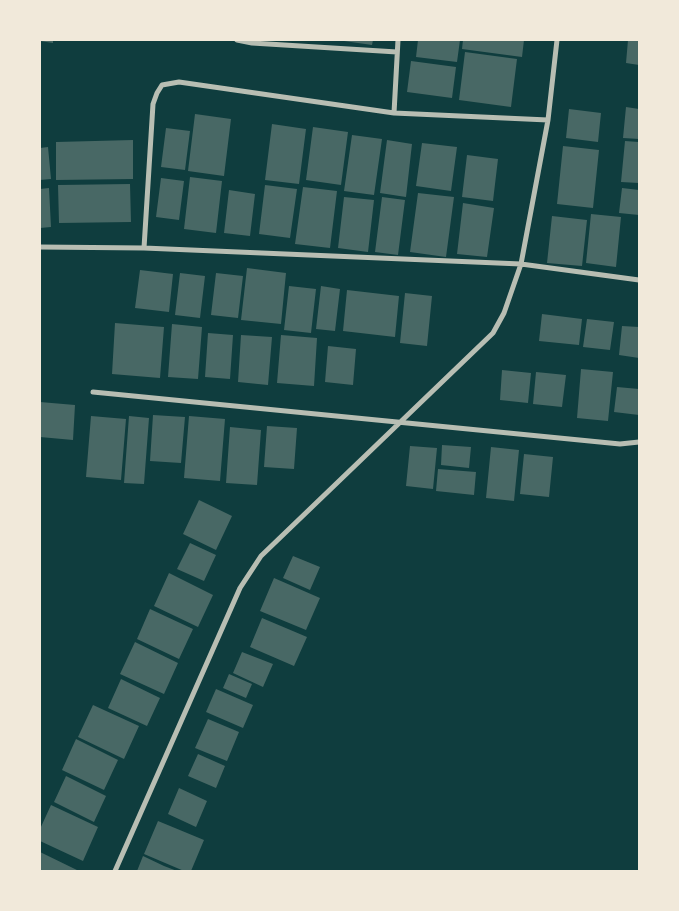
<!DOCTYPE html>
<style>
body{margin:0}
#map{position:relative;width:679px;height:911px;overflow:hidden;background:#0f3d3e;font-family:"Fira Sans",sans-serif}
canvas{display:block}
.frame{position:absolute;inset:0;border:41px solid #f1e9da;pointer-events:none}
</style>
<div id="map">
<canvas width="679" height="911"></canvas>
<div class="frame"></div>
</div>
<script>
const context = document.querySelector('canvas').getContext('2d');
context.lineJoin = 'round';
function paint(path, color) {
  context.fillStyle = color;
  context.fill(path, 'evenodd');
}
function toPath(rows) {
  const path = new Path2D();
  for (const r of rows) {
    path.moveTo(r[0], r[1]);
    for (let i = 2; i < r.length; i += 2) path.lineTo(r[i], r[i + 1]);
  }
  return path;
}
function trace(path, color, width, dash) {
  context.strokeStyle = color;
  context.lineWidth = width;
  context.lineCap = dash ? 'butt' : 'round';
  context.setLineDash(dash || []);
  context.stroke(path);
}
paint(toPath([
 [40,40,53,40,53,43,40,41],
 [344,40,373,40,372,45,344,41],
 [418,40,460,40,457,62,416,57],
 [463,40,524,40,522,57,462,49],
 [628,40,639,40,639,65,626,63],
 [465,52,517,59,511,107,459,100],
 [411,61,456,67,452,98,407,92],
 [626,107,639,109,639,139,623,138],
 [569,109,601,113,598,142,566,138],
 [195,114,231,119,224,176,188,171],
 [272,124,306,129,299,184,265,180],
 [313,127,348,132,341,185,306,180],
 [166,128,190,131,185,170,161,167],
 [352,135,382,139,374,195,344,191],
 [133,140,133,179,56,180,56,142],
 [387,140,412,144,406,197,380,193],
 [625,141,639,142,639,183,621,182],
 [422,143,457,147,451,191,416,186],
 [563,146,599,150,593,208,557,204],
 [48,147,51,179,40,180,40,148],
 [467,155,498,159,493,201,462,197],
 [190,177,222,181,216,233,184,229],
 [161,178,184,181,179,220,156,217],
 [130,184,131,222,59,223,58,185],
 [265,185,297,189,290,238,259,234],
 [303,187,337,191,330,248,295,244],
 [49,188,51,227,40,228,40,189],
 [622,188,639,190,639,215,619,213],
 [229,190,255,194,250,236,224,233],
 [418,193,454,197,446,257,410,252],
 [344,197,374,200,368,252,338,248],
 [382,197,405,200,398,255,375,252],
 [463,203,494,208,487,257,457,254],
 [591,214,621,217,616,267,586,263],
 [552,216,587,220,582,266,547,263],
 [247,268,286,273,281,324,241,320],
 [140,270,173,274,169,312,135,308],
 [180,273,205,276,200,318,175,315],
 [216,273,243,276,238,318,211,315],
 [289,286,316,289,311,333,284,330],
 [321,286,340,289,335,331,316,329],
 [347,290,399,296,395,337,343,331],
 [405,293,432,296,427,346,400,343],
 [542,314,582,319,579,345,539,341],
 [587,319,614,322,610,350,583,347],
 [115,323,164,327,160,378,112,374],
 [172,324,202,327,198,379,168,377],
 [622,326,639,327,639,358,619,355],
 [208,333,233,335,230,379,205,377],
 [241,335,272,337,268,385,238,382],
 [281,335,317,338,314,386,277,383],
 [328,346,356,349,353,385,325,382],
 [581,369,613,372,608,421,577,418],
 [502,370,531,373,528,403,500,400],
 [536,372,566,375,562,407,533,404],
 [617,387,639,389,639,415,614,412],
 [40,402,75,405,73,440,40,437],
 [153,415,185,417,181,463,150,461],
 [91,416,126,419,121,480,86,477],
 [129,416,149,418,144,484,124,483],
 [189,416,225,419,220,481,184,478],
 [267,426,297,428,294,469,264,467],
 [230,427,261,430,257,485,226,483],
 [442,445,471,447,469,468,441,465],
 [410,446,437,448,433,489,406,486],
 [491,447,519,450,514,501,486,498],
 [524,454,553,457,549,497,520,494],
 [438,469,476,472,474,495,436,491],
 [199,500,232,516,216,550,183,534],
 [190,543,216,555,204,581,177,569],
 [293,556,320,567,310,590,283,578],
 [169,573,213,595,198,627,154,606],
 [274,578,320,598,306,630,260,611],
 [150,609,193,629,179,659,137,639],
 [262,618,307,637,294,666,250,647],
 [135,642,178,663,164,694,120,674],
 [242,652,273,664,263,687,233,673],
 [229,674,252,684,246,698,223,688],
 [121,679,160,698,147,726,108,708],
 [216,689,253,705,243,728,206,712],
 [93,705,139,726,124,759,78,737],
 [208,719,239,732,227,761,195,748],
 [76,739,118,760,104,790,62,770],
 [198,754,225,766,216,788,188,776],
 [66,776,106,796,94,822,54,802],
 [179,788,207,801,196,827,168,814],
 [51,805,98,827,83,861,40,841,40,829],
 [158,821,204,840,191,871,184,871,144,854],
 [40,852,79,871,40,871],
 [143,856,164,866,177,871,137,871]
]), '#486865');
trace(toPath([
 [237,40,252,43,397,52],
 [394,113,398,40],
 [40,247,144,248,521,264,639,280],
 [144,248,153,104,157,93,162,85,179,82,394,113,548,120],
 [93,392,620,444,639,442],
 [115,871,240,588,261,556,493,333,504,313,521,264,548,120,557,40]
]), '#b8beb3', 5);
</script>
